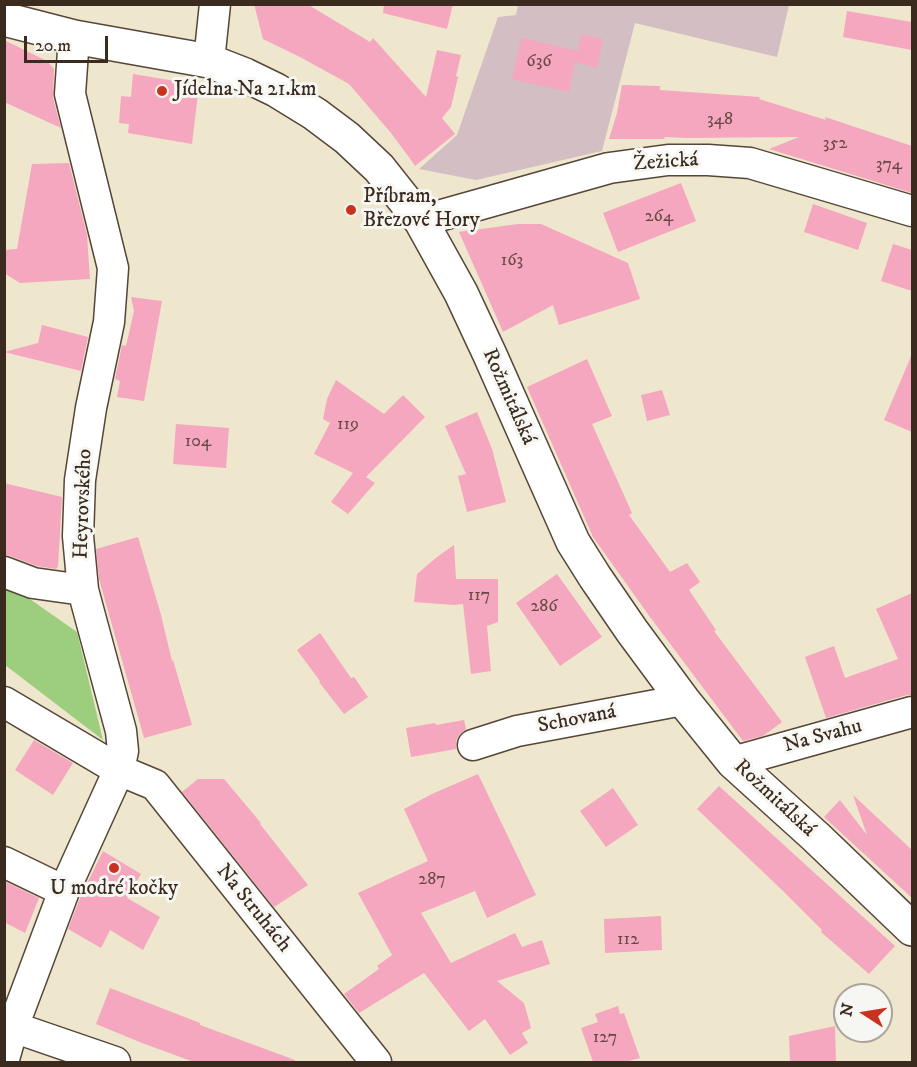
<!DOCTYPE html>
<meta charset="utf-8">
<style>
body{margin:0}
#map{position:relative;width:917px;height:1067px;overflow:hidden;background:#efe6ce;font-family:"IM FELL DW Pica",serif}
canvas{display:block}
.frame{position:absolute;inset:0;border:6px solid #3b2a1e;pointer-events:none}
.north{position:absolute;left:833px;top:983px;width:60px;height:60px;box-sizing:border-box;background:#f6f6f2;border:2px solid #aba49d;border-radius:50%;rotate:282deg;font-size:16px;font-weight:700;line-height:24px;text-align:center;color:#3b2a1e}
.north::after{content:'';display:block;margin:auto;width:21px;height:27px;background:#c8321e;clip-path:polygon(50% 0,100% 100%,50% 72%,0 100%)}
.scale{position:absolute;left:24px;top:36px;width:84px;height:27px;box-sizing:border-box;border:3px solid #3b2a1e;border-top:0;padding-left:8px;font-size:18px;line-height:21px;white-space:nowrap;color:#3b2a1e;-webkit-text-stroke:4px #f6f6f2;paint-order:stroke}
</style>
<div id="map">
<canvas width="917" height="1067"></canvas>
<div class="frame"></div>
<div class="north">N</div>
<div class="scale">20 m</div>
</div>
<script>
const context = document.querySelector('canvas').getContext('2d');
context.lineJoin = 'round';
function paint(path, color) {
  context.fillStyle = color;
  context.fill(path, 'evenodd');
}
function toPath(rows) {
  const path = new Path2D();
  for (const r of rows) {
    path.moveTo(r[0], r[1]);
    for (let i = 2; i < r.length; i += 2) path.lineTo(r[i], r[i + 1]);
  }
  return path;
}
function trace(path, color, width, dash) {
  context.strokeStyle = color;
  context.lineWidth = width;
  context.lineCap = dash ? 'butt' : 'round';
  context.setLineDash(dash || []);
  context.stroke(path);
}
function write(font, color, halo, rows, align = 'center') {
  context.font = font + ' "IM FELL DW Pica",serif';
  context.lineWidth = 6;
  context.setLineDash([]);
  context.textBaseline = 'middle';
  context.strokeStyle = halo;
  context.fillStyle = color;
  for (const [text, x, y, turn = 0] of rows) {
    context.save();
    context.translate(x, y);
    context.rotate((+turn || 0) * Math.PI / 180);
    context.textAlign = isNaN(turn) ? turn : align;
    if (halo) context.strokeText(text, 0, 0);
    context.fillText(text, 0, 0);
    context.restore();
  }
}
paint(toPath([
 [518,5,789,5,777,57,635,23,602,151,476,180,419,169,457,135,498,17,516,15]
]), '#d2bec3');
paint(toPath([
 [4,581,77,632,103,740,5,665]
]), '#9dce7d');
paint(toPath([
 [254,4,307,4,370,42,373,38,426,97,437,50,461,55,456,76,458,77,451,107,442,118,455,134,415,166,411,160,410,161,411,160,391,133,349,84,300,57,263,39],
 [384,4,453,4,447,29,383,13],
 [847,11,912,22,912,50,843,37],
 [581,34,603,39,597,68,575,62,569,92,512,79,521,38,578,51],
 [4,40,47,61,54,69,53,98,61,128,4,102],
 [133,74,199,85,192,144,128,133,129,124,119,123,121,96,131,97],
 [622,85,660,86,660,90,760,97,759,99,826,120,825,117,912,146,912,193,769,149,799,137,687,138,664,137,665,139,609,139,617,113],
 [69,163,87,235,90,279,20,283,4,273,4,250,17,249,32,164],
 [681,183,696,221,618,252,603,213],
 [813,204,867,223,858,250,804,232],
 [518,224,541,224,628,263,640,299,559,325,553,305,503,332,459,232],
 [893,244,912,250,912,291,881,281],
 [131,297,162,301,144,401,117,397,120,381,115,379,122,345,126,346,134,311],
 [42,325,88,337,81,371,4,352,38,343],
 [912,354,912,432,884,420],
 [587,359,612,416,592,424,632,513,629,515,670,572,687,563,700,582,689,590,716,630,714,631,782,722,763,736,743,741,650,617,593,537,527,387],
 [336,380,384,414,403,395,425,417,366,477,375,483,348,514,331,502,353,473,314,454,330,423,323,419,327,399],
 [662,390,670,415,647,421,641,395],
 [477,412,492,449,506,502,467,512,458,476,466,474,445,426],
 [176,424,229,428,226,468,173,464],
 [4,483,62,497,58,567,56,569,37,566,10,556,4,555,6,508,4,508],
 [138,537,161,615,172,661,173,660,192,725,144,738,99,579,96,549],
 [454,545,456,579,498,579,498,622,487,626,491,671,471,674,463,604,454,605,414,602,417,574,437,557],
 [557,574,602,637,560,666,516,603],
 [912,593,912,695,907,695,826,718,805,657,834,646,845,678,898,659,876,609],
 [320,633,351,678,354,677,368,697,344,714,319,682,320,681,297,650],
 [464,720,466,729,460,734,456,741,456,749,411,757,406,728,435,723,436,725],
 [34,740,73,763,53,795,15,770],
 [478,774,536,895,487,918,475,891,421,913,451,963,515,933,522,947,542,940,550,964,497,981,524,1003,531,1028,522,1033,528,1043,510,1055,485,1019,469,1031,424,973,359,1013,344,994,379,969,377,966,392,955,358,893,428,861,404,809,432,794],
 [198,779,224,779,261,823,260,824,308,885,274,907,182,792],
 [719,786,895,946,869,974,821,932,822,930,782,890,697,809],
 [613,788,638,825,606,847,580,811],
 [853,795,912,850,912,898,824,817,840,800,867,835],
 [103,851,141,874,127,898,160,917,143,950,110,930,101,948,68,929,80,898],
 [4,881,39,898,25,933,4,922],
 [661,916,662,950,605,953,604,919],
 [110,988,200,1023,200,1025,295,1060,295,1062,194,1062,142,1043,96,1024],
 [618,1006,620,1014,624,1013,640,1058,625,1062,593,1062,581,1028,598,1022,595,1014],
 [835,1026,836,1062,790,1062,789,1036]
]), '#f4a7bf');
const street = toPath([
 [209,61,215,4],
 [421,221,609,168,668,160,708,160,750,163,912,211],
 [4,572,33,583,83,590],
 [4,702,119,770,155,785,376,1062],
 [473,745,517,731,683,700],
 [733,762,912,712],
 [4,862,64,891],
 [13,1027,115,1062],
 [4,1059,13,1027,64,891,119,770,123,751,121,731,83,590,78,536,80,480,91,408,109,322,113,268,70,94,74,37]
]);
const primary = toPath([
 [4,19,74,37,209,61,245,75,276,90,315,114,347,138,379,168,421,221,461,293,490,355,573,542,595,577,632,631,683,700,733,762,816,837,912,929]
]);
trace(street, '#564638', 33);
trace(primary, '#564638', 36);
trace(street, '#fff', 30);
trace(primary, '#fff', 33);
for (const [x, y, r, color] of [
 [162,91,6,"#c8321e"],
 [351,210,6,"#c8321e"],
 [114,868,6,"#c8321e"]
]) {
  const dot = new Path2D();
  dot.arc(x, y, r, 0, 2 * Math.PI);
  context.fillStyle = color;
  context.fill(dot);
  trace(dot, '#f6f6f2', 2);
}
write('18px', '#694946', null, [
 ["636",539,62],
 ["348",720,120],
 ["352",835,144],
 ["374",889,165],
 ["264",659,217],
 ["163",512,261],
 ["119",348,425],
 ["104",198,442],
 ["117",479,596],
 ["286",544,607],
 ["287",432,880],
 ["112",628,940],
 ["127",605,1038]
]);
write('21px', '#3b2a1e', '#f6f6f2', [
 ["Jídelna Na 21.km",174,91],
 ["Příbram,",363,198],
 ["Březové Hory",363,222],
 ["U modré kočky",114,890,"center"]
], 'left');
write('21px', '#3b2a1e', '#f6f6f2', [
 ["Žežická",666,163,-4],
 ["Rožmitálská",508,397,66],
 ["Heyrovského",84,504,-88],
 ["Schovaná",577,720,-11],
 ["Na Svahu",823,737,-15],
 ["Rožmitálská",774,799,43],
 ["Na Struhách",253,909,51]
]);
</script>
